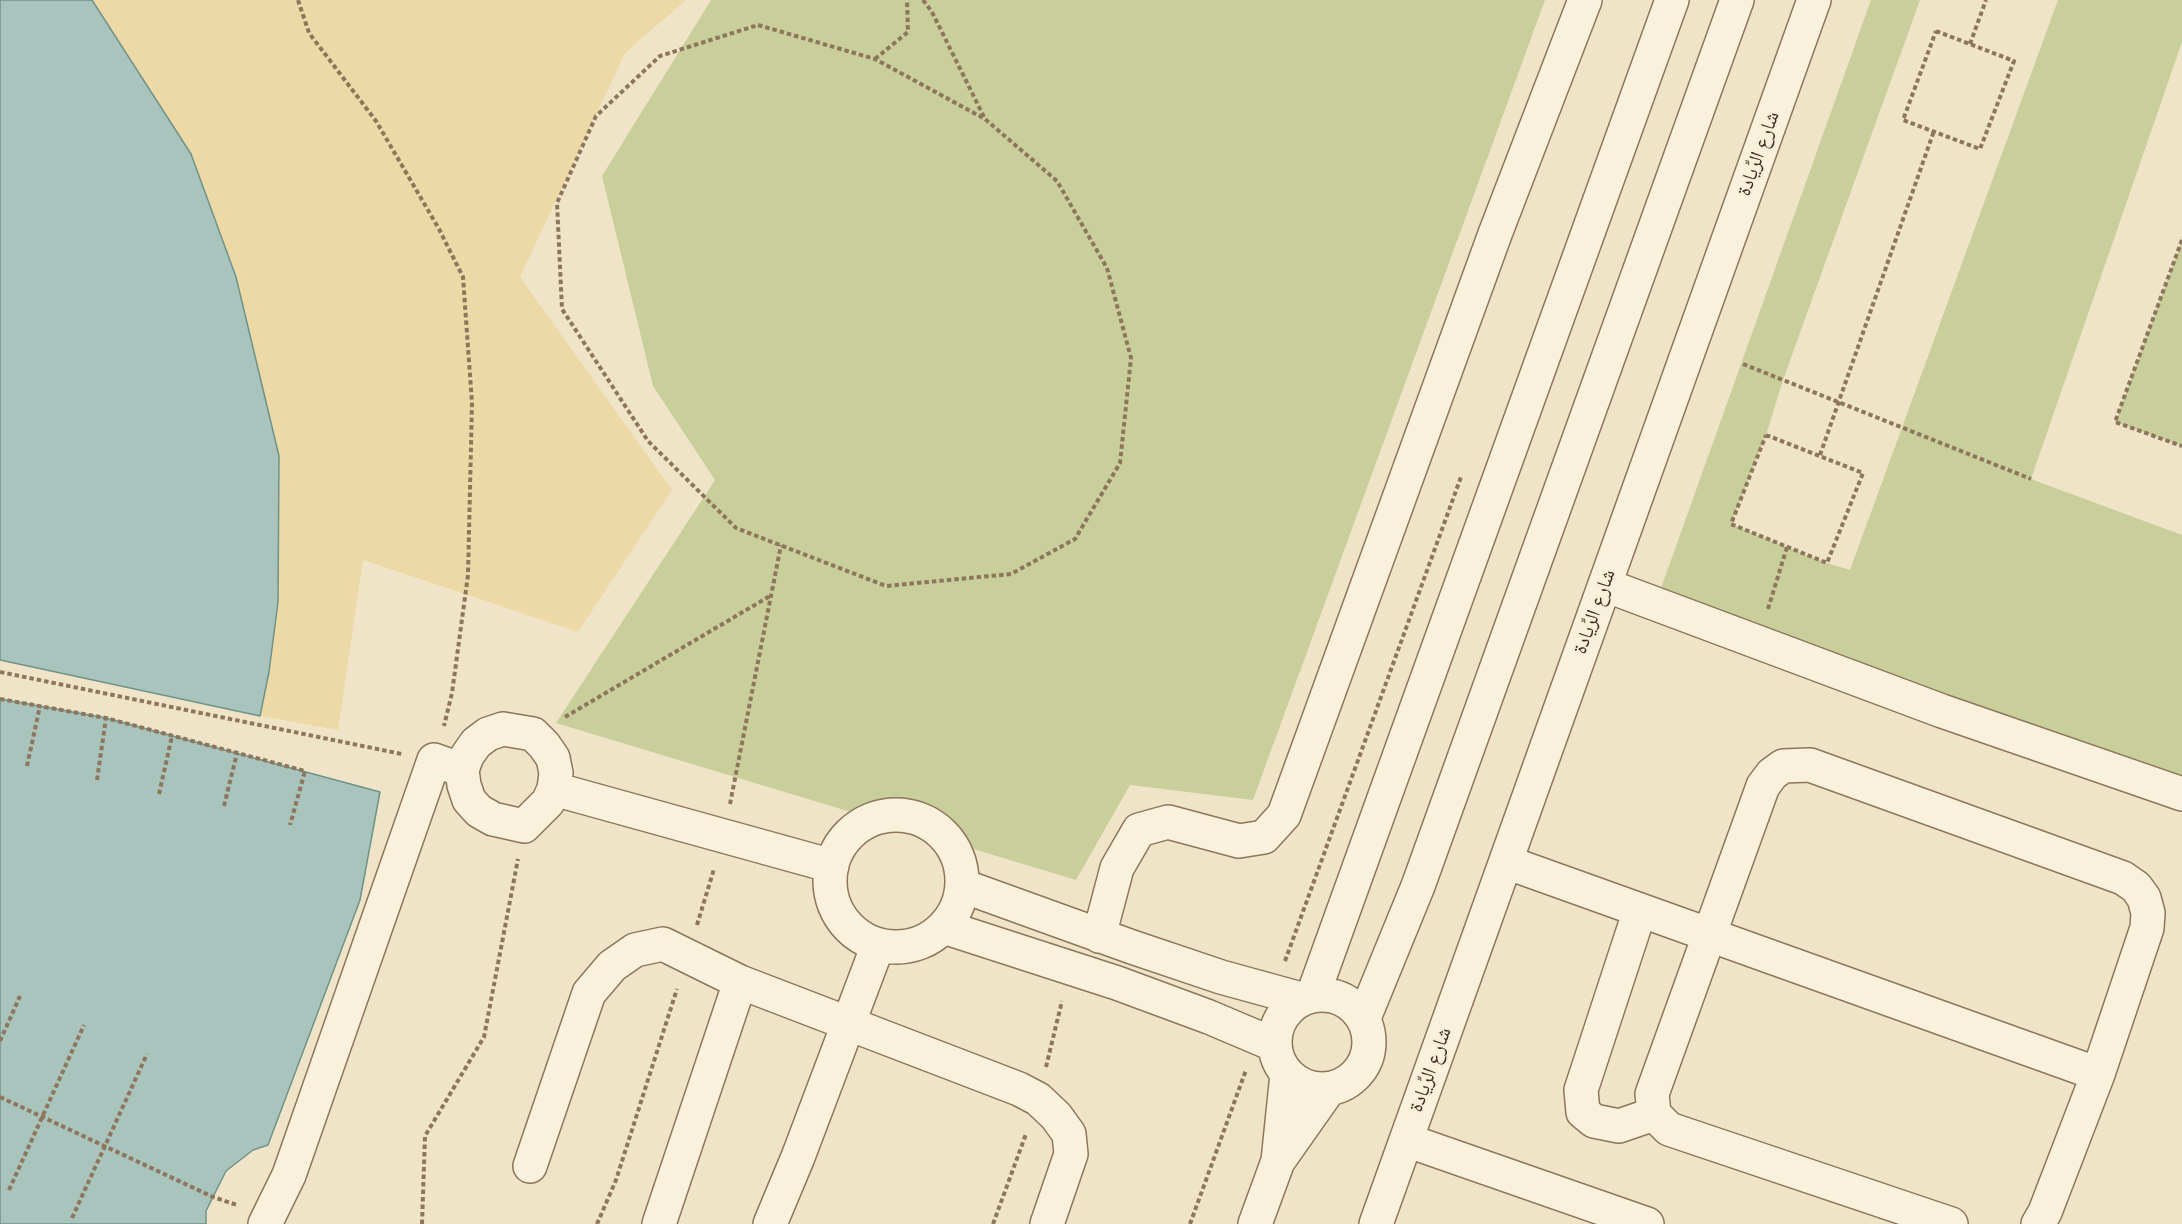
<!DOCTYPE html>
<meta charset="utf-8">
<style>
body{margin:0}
canvas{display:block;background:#f0e4c8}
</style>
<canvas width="2182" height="1224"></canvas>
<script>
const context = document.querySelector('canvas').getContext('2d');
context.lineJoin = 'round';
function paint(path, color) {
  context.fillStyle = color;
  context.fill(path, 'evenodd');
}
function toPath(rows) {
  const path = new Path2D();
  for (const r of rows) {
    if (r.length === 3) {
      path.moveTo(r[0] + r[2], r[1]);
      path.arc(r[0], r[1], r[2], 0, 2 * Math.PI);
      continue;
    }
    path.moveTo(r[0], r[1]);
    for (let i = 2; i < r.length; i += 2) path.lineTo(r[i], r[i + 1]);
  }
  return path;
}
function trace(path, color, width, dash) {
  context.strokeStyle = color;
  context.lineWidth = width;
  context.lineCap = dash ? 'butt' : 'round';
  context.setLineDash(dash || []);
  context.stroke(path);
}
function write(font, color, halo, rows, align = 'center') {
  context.font = font + ' "Times New Roman","Noto Naskh Arabic",serif';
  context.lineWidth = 4.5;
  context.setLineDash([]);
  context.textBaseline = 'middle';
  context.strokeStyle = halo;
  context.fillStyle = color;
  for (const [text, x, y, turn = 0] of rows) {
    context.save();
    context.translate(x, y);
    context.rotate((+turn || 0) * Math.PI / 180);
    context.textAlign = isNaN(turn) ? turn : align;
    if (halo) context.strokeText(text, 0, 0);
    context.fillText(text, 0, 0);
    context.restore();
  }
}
paint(toPath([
 [711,0,1545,0,1253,800,1130,785,1076,880,556,723,715,480,653,386,602,176],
 [1871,0,1920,0,1783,380,1766,435,1731,524,1827,563,1850,570,2058,0,2182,0,2182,42,2031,479,2182,535,2182,794,1655,605],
 [2182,240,2182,446,2115,422]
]), '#c9cf9b');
paint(toPath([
 [92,0,686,0,625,53,520,277,672,490,578,632,363,560,338,730,260,716,269,672,278,602,279,456,236,277,191,155]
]), '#ecd9a5');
const water = toPath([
 [0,0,92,0,191,154,236,277,279,456,278,602,269,672,260,716,0,660,0,0],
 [0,699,106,718,380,792,360,900,268,1145,253,1150,226,1171,206,1211,206,1224,0,1224,0,699]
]);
paint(water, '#a9c4bc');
trace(water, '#6f938a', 1.5);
const minor = toPath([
 [1605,585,1942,711,2182,794],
 [503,729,533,734,544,745,553,758,556,773,554,789,548,802,524,826,493,819,479,811,469,800,464,785,462,770,467,756,476,743,488,734,503,729],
 [554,789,832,866],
 [896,881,66],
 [1506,862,2098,1074],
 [963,886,1132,947,1221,977,1301,999],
 [1640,910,1581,1090,1583,1112,1594,1121,1619,1126,1654,1114],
 [944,927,1117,983,1209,1017,1275,1045],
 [1099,936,1117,868,1139,830,1168,822,1239,841,1264,837,1284,815,1495,234,1585,0],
 [1322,1042,47],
 [1313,995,1672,0],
 [1364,1018,1418,886,1737,0],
 [1406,1140,1647,1224],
 [1279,1160,1329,1089],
 [530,1166,589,993,612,966,635,950,663,944,740,982,1019,1089,1038,1099,1056,1116,1069,1134,1071,1154,1047,1224],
 [265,1224,289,1175,434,760,462,770],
 [659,1224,740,982],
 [770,1224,798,1157,878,945],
 [1255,1224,1278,1161,1287,1074],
 [1376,1224,1814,0],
 [1951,1224,1669,1129,1654,1114,1652,1094,1763,786,1772,774,1783,766,1810,765,2123,878,2136,887,2144,898,2148,913,2147,928,2098,1074,2045,1212,2038,1224]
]);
trace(minor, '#8d765c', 36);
trace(toPath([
 [298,0,309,33,376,121,439,229,463,277,472,403,468,575,452,693,444,726],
 [923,0,932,12,985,119],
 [758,25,875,59,985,119,1057,181,1107,268,1131,358,1120,463,1075,539,1011,574,886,586,736,528,648,441,562,309,557,203,596,116,660,56,758,25],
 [1936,31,2014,61,1980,149,1903,120,1936,31],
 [1970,44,1986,0],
 [875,59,908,32,907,0],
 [2182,240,2115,422,2182,446],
 [1743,364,2031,479],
 [1766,435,1863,473,1827,563,1731,524,1766,435],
 [1820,455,1934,131],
 [1768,609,1787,547],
 [0,672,402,754],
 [0,699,106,718,305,771,290,825],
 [565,717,770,596],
 [27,766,40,706],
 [97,780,106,718],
 [159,794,172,736],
 [730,804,781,545],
 [224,806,237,753],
 [697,925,714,869],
 [1285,961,1461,477],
 [0,1041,20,996],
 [1046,1067,1062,1001],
 [0,1097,213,1197,237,1205],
 [9,1190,84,1025],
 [72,1218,147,1054],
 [422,1224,425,1136,484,1037,518,859],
 [597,1224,616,1180,677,989],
 [993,1224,1026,1134],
 [1190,1224,1246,1070]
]), '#8d765c', 4, [4.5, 3]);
trace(minor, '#faf1dc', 33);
write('20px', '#3d2e20', '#f7eed8', [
 ["شارع الرِّيادة",1759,154,-70],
 ["شارع الرِّيادة",1595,612,-70],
 ["شارع الرِّيادة",1431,1070,-70]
]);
</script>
